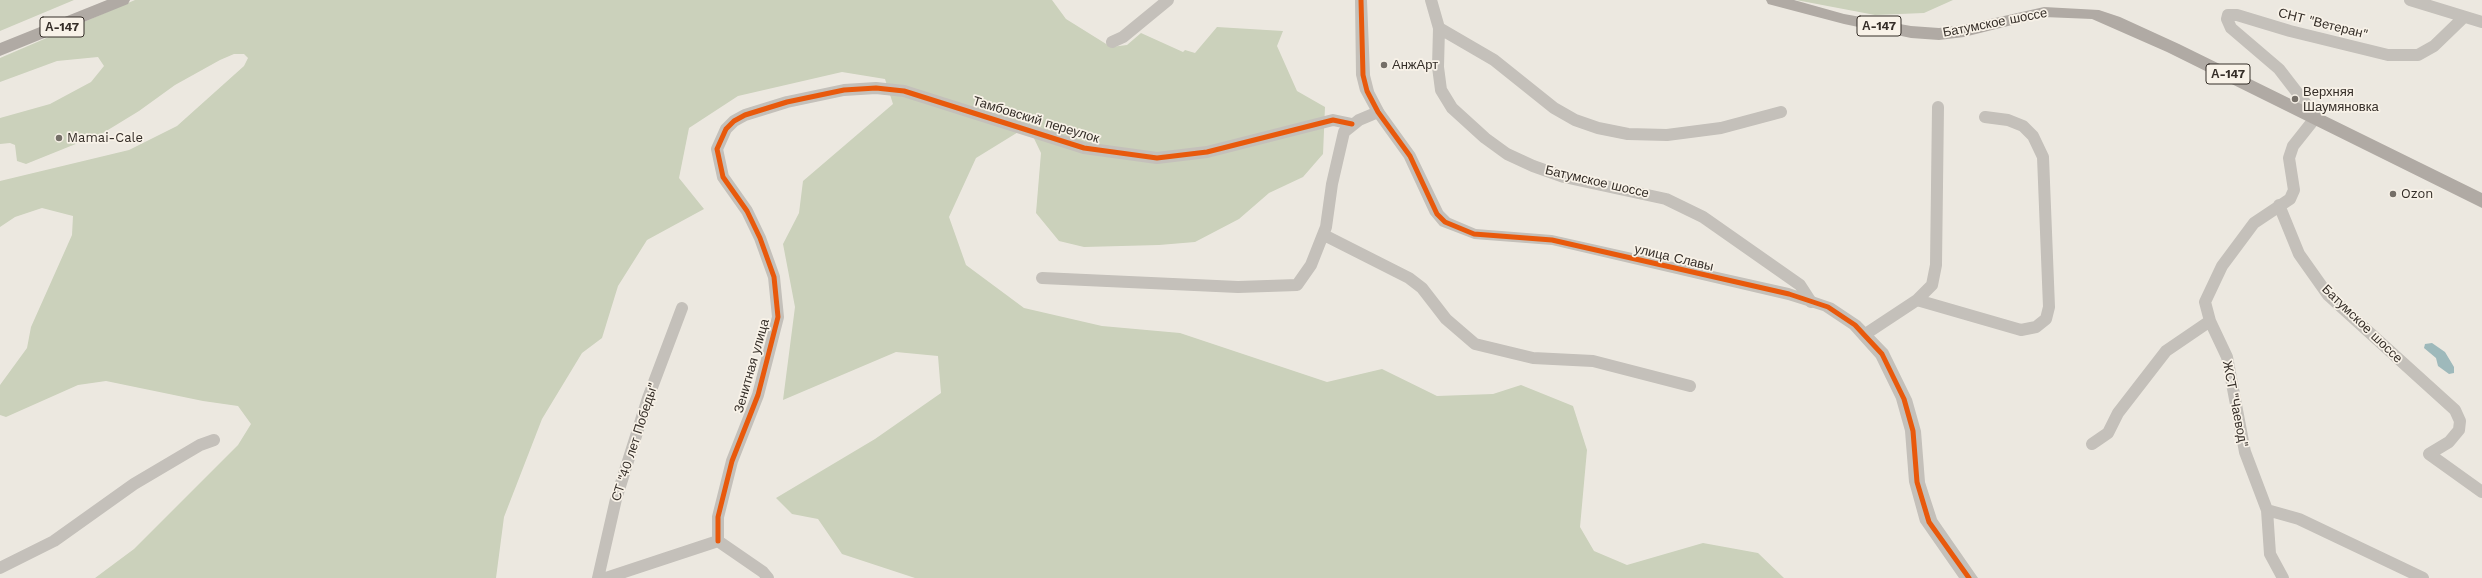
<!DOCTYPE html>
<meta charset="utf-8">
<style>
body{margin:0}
canvas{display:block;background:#ece8e0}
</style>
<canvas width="2482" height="578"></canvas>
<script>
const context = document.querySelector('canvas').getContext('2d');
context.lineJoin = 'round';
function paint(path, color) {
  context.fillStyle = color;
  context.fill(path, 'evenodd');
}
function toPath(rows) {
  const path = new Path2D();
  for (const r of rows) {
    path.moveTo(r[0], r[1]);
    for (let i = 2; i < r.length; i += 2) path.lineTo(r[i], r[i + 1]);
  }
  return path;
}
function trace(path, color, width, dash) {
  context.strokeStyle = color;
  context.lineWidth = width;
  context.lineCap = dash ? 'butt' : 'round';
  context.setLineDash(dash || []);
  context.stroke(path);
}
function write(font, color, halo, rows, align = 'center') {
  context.font = font + ' "Work Sans",sans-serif';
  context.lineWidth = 3.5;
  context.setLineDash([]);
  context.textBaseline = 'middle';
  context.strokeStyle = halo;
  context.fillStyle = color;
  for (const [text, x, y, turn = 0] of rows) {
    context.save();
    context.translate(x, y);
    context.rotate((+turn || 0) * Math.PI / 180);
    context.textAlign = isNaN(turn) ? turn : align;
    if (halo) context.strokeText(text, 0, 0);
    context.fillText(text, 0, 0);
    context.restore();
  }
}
paint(toPath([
 [0,0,74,0,0,31],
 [135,0,1052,0,1066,19,1111,47,1127,45,1141,33,1183,52,1185,50,1195,53,1217,27,1283,31,1277,46,1297,91,1325,107,1323,154,1303,177,1269,193,1239,219,1195,242,1159,245,1084,247,1059,241,1036,213,1041,153,1028,126,976,158,949,217,966,265,1024,308,1102,326,1180,333,1327,382,1382,369,1437,396,1493,394,1521,385,1573,406,1587,450,1580,527,1594,551,1627,565,1703,543,1758,553,1784,578,915,578,842,554,818,519,792,514,776,498,875,439,941,393,938,356,896,352,783,400,795,307,783,244,799,213,803,181,893,104,885,79,842,72,738,96,689,128,679,178,704,209,647,240,618,286,602,338,582,353,542,419,504,517,496,578,95,578,134,549,238,445,251,424,238,406,203,401,106,381,78,385,6,417,0,415,0,385,27,348,31,327,72,235,73,216,42,208,15,217,0,227,0,181,129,150,177,126,244,66,248,58,244,54,234,54,220,60,175,85,139,111,103,133,26,164,17,161,15,145,10,143,0,144,0,118,50,104,91,82,104,66,98,57,57,61,0,82,0,58],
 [1796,0,1953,0,1924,13,1875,15]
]), '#cbd1bb');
paint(toPath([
 [2432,343,2445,352,2454,367,2454,373,2449,374,2438,366,2436,358,2424,348,2425,344]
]), '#9eb9bb');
trace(toPath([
 [1431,0,1439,28,1494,60,1554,108,1575,120,1598,128,1628,134,1667,135,1721,128,1781,112],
 [2410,0,2482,22],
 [1439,28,1438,67,1441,90,1452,108,1485,138,1507,154,1533,166,1564,177,1666,199,1703,217,1800,285,1811,302],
 [1112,42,1123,37,1168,0],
 [2279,205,2299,254,2328,295,2455,410,2460,421,2459,430,2449,442,2429,454,2482,492],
 [1324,235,1409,278,1422,288,1446,319,1475,344,1533,358,1593,361,1690,386],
 [1042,278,1238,287,1297,285,1311,265,1326,227,1332,184,1344,132,1359,120,1378,112],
 [1917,300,2021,330,2036,327,2046,319,2049,307,2043,157,2033,136,2023,126,2008,120,1985,117],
 [1864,335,1917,300,1932,285,1936,265,1938,107],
 [2092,444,2108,433,2118,413,2166,351,2210,321],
 [2267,510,2299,519,2423,578],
 [718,541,718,517,732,461,758,395,778,317,774,277,760,238,747,211,723,177,717,149,726,129,734,121,745,115,787,102,844,90,876,88,904,91,1084,148,1157,158,1207,152,1333,120,1352,124],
 [718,541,763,572,768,578],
 [0,568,54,541,134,484,200,445,214,440],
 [598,578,616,499,648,398,682,308],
 [606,578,718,541],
 [2283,578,2270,554,2267,510,2245,452,2227,357,2210,321,2205,302,2222,266,2254,223,2290,199,2294,190,2289,158,2293,146,2316,117,2279,69,2231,28,2227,19,2228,15,2237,15,2290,31,2388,55,2418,55,2434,46,2463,18]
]), '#c4c0ba', 12);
paint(toPath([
 [1355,0,1367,0,1370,75,1374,91,1384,110,1415,153,1443,211,1450,218,1476,229,1552,235,1789,288,1833,303,1860,321,1888,350,1912,399,1921,431,1925,482,1937,519,1978,578,1959,578,1920,522,1909,482,1905,431,1896,399,1876,358,1850,329,1823,311,1788,300,1552,245,1474,239,1440,226,1430,214,1404,158,1373,115,1360,91,1356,75,1355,0]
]), '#c4c0ba');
paint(toPath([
 [107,0,130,0,128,4,0,56,0,43,107,0],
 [1766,0,1794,0,1844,14,1911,26,1939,28,1964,25,2044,7,2099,10,2120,17,2179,44,2482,193,2482,208,2167,52,2092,19,2044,17,1964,37,1939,40,1911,38,1844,24,1768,4,1766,0]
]), '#b0aaa4');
trace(toPath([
 [1361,0,1363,75,1367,91,1378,112,1410,156,1437,214,1445,222,1474,234,1552,240,1789,294,1828,307,1855,325,1882,354,1904,399,1913,431,1917,482,1929,522,1969,578],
 [718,541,718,517,732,461,758,395,778,317,774,277,760,238,747,211,723,177,717,149,726,129,734,121,745,115,787,102,844,90,876,88,904,91,1084,148,1157,158,1207,152,1333,120,1352,124]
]), '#e8590c', 5);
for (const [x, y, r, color] of [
 [1384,65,4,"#756f68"],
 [2295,99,4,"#756f68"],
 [59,138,4,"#756f68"],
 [2393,194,4,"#756f68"]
]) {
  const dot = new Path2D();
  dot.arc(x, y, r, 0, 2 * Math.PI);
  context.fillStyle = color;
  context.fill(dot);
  trace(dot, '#f8f2e8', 1.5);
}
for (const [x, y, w] of [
 [1879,26,44],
 [62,27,44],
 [2228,74,44]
]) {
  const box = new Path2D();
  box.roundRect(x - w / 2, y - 10, w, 20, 3);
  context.fillStyle = '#f8f2e8';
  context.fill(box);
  trace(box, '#352e28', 1);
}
write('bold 12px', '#352e28', null, [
 ["А-147",1879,26],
 ["А-147",62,27],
 ["А-147",2228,74]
]);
write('13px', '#352e28', '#f8f2e8', [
 ["Батумское шоссе",1995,23,-11],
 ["СНТ \"Ветеран\"",2323,24,14],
 ["Тамбовский переулок",1036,120,17],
 ["Батумское шоссе",1597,182,13],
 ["улица Славы",1674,258,13],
 ["Батумское шоссе",2362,324,44],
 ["Зенитная улица",752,366,-74],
 ["ЖСТ \"Чаевод\"",2235,404,79],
 ["СТ \"40 лет Победы\"",635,442,-72]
]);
write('13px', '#352e28', '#f8f2e8', [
 ["АнжАрт",1392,65],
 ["Верхняя",2303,92],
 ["Шаумяновка",2303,107],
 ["Mamai-Cale",67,138],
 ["Ozon",2401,194]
], 'left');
</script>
